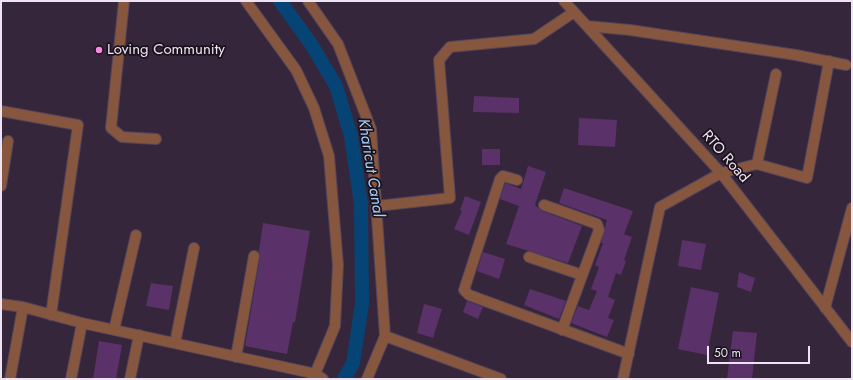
<!DOCTYPE html>
<style>
body{margin:0}
#map{position:relative;width:853px;height:380px;overflow:hidden;background:#36263c;font-family:Jost,sans-serif}
canvas{display:block}
.frame{position:absolute;inset:0;border:2px solid #eee3f2;pointer-events:none}
.scale{position:absolute;left:707px;top:346px;width:103px;height:18px;box-sizing:border-box;border:2px solid #eee3f2;border-top:0;padding-left:5px;font-size:12px;line-height:14px;white-space:nowrap;color:#eee3f2;-webkit-text-stroke:3px #1a121c;paint-order:stroke}
</style>
<div id="map">
<canvas width="853" height="380"></canvas>
<div class="frame"></div>
<div class="scale">50 m</div>
</div>
<script>
const context = document.querySelector('canvas').getContext('2d');
context.lineJoin = 'round';
function toPath(rows) {
  const path = new Path2D();
  for (const r of rows) {
    path.moveTo(r[0], r[1]);
    for (let i = 2; i < r.length; i += 2) path.lineTo(r[i], r[i + 1]);
  }
  return path;
}
function trace(path, color, width, dash) {
  context.strokeStyle = color;
  context.lineWidth = width;
  context.lineCap = dash ? 'butt' : 'round';
  context.setLineDash(dash || []);
  context.stroke(path);
}
function paint(path, color) {
  context.fillStyle = color;
  context.fill(path, 'evenodd');
}
function write(font, color, halo, rows, align = 'center') {
  context.font = font + ' Jost,sans-serif';
  context.lineWidth = 3.5;
  context.setLineDash([]);
  context.textBaseline = 'middle';
  context.strokeStyle = halo;
  context.fillStyle = color;
  for (const [text, x, y, turn = 0] of rows) {
    context.save();
    context.translate(x, y);
    context.rotate((+turn || 0) * Math.PI / 180);
    context.textAlign = isNaN(turn) ? turn : align;
    if (halo) context.strokeText(text, 0, 0);
    context.fillText(text, 0, 0);
    context.restore();
  }
}
trace(toPath([
 [280,1,311,44,336,86,351,136,361,204,362,304,353,363,344,379]
]), '#074476', 14);
paint(toPath([
 [474,96,519,98,519,113,473,112],
 [579,118,617,120,615,147,578,145],
 [482,149,500,149,500,165,482,165],
 [528,166,546,172,535,205,542,211,582,226,568,263,506,244,519,206,500,199,505,183,521,189],
 [564,188,633,211,624,234,632,237,624,260,626,261,621,275,616,273,608,297,615,300,608,318,614,320,607,337,571,323,578,306,589,310,597,291,591,289,599,267,595,265,603,243,601,243,607,220,559,203],
 [465,196,481,202,469,235,454,229,462,211,460,210],
 [263,223,310,231,295,322,293,322,287,354,245,346,260,257,259,251],
 [682,240,706,244,701,270,678,266],
 [483,252,505,259,499,279,477,271],
 [739,272,755,278,751,292,737,287],
 [151,283,173,286,169,310,146,306],
 [691,287,719,293,707,355,678,349],
 [530,289,566,301,559,319,524,305],
 [467,301,483,307,478,319,463,312],
 [424,304,442,309,433,338,417,333],
 [733,331,757,333,752,379,727,379],
 [99,341,122,345,116,379,93,379]
]), '#5a3169');
const minor = toPath([
 [124,1,111,128,122,137,156,139],
 [246,1,296,70,314,108,329,156,338,265,335,326,313,379],
 [308,1,338,44,371,129,385,336,367,379],
 [564,1,721,173,852,342],
 [587,26,630,30,796,55,846,65],
 [1,111,78,125,51,315],
 [757,164,776,74],
 [517,180,503,176,500,179,464,290,469,295,629,354],
 [1,186,8,141],
 [544,205,597,224,599,230,562,330],
 [377,206,450,198,439,60,450,47,534,39,574,12],
 [529,257,582,275],
 [1,304,23,307,82,323,316,374,323,379],
 [825,308,852,208],
 [114,330,136,235],
 [385,336,501,379],
 [175,343,194,248],
 [236,357,254,256],
 [10,379,23,307],
 [71,379,82,323],
 [130,379,139,335],
 [623,379,660,207,721,173,757,164,807,178,829,61]
]);
trace(minor, '#534459', 12);
trace(minor, '#86563f', 10);
for (const [x, y, r, color] of [
 [99,50,4,"#f987e8"]
]) {
  const dot = new Path2D();
  dot.arc(x, y, r, 0, 2 * Math.PI);
  context.fillStyle = color;
  context.fill(dot);
  trace(dot, '#1a121c', 1.5);
}
write('15px', '#eee3f2', '#1a121c', [
 ["Loving Community",107,50]
], 'left');
write('15px', '#eee3f2', '#1a121c', [
 ["RTO Road",725,157,49]
]);
write('italic 16px', '#a4d0fe', '#1a121c', [
 ["Kharicut Canal",370,168,81]
]);
</script>
